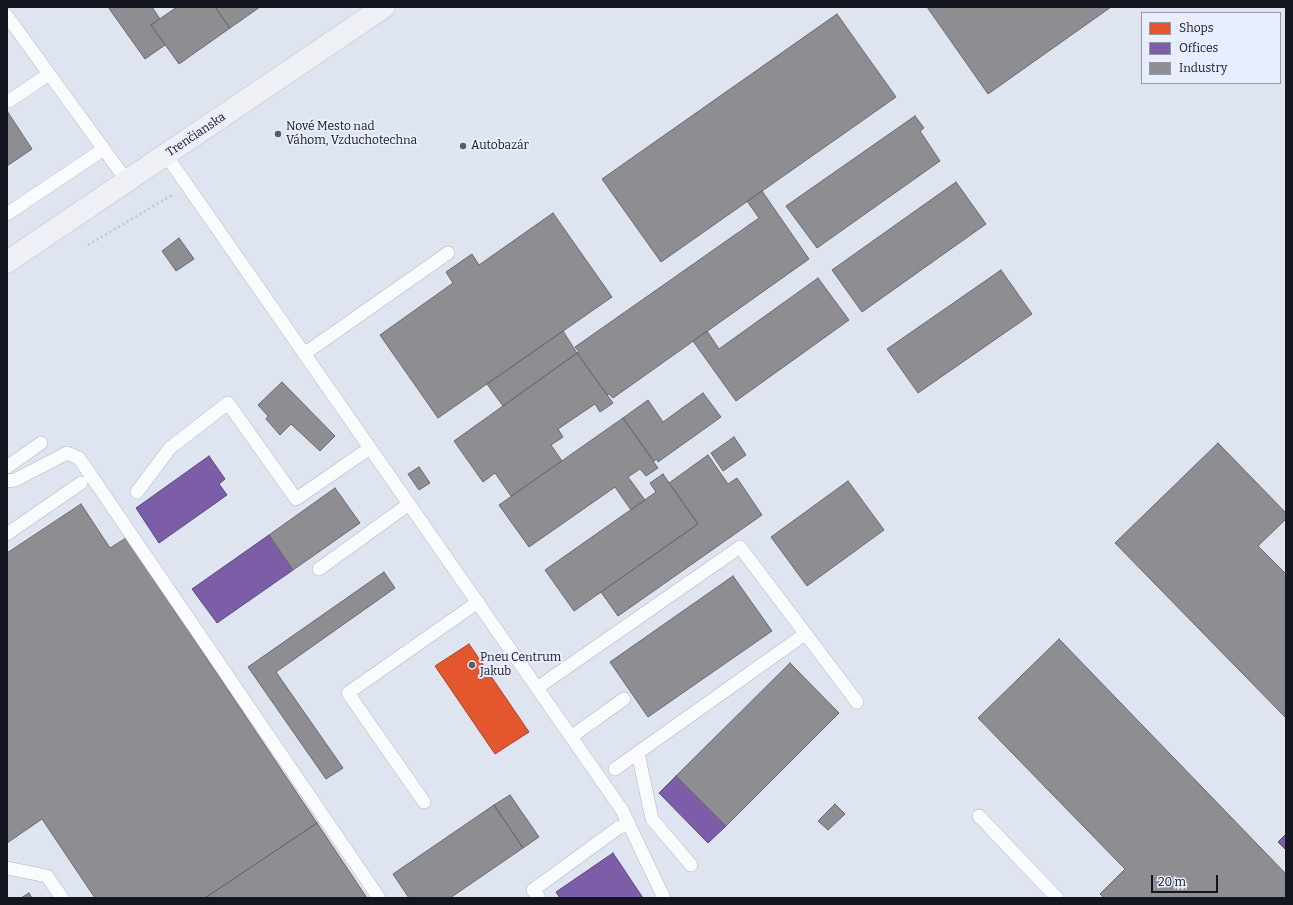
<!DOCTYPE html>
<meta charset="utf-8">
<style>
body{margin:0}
#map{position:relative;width:1293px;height:905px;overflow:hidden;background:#dfe4f1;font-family:Bitter,serif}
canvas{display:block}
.frame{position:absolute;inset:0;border:8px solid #13161e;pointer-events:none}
.legend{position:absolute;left:1141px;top:12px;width:140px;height:72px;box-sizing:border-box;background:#e8eefd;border:1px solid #9398a4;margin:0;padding:5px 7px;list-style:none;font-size:12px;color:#13161e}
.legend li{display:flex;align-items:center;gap:8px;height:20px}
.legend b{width:20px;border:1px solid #9398a4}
.scale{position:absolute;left:1151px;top:875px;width:67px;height:18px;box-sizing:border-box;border:2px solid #13161e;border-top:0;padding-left:5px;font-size:12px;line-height:14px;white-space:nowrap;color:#13161e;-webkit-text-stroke:3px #e8eefd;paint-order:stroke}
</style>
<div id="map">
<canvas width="1293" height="905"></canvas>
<div class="frame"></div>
<ul class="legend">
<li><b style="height:11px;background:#e4572e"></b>Shops</li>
<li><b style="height:11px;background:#7b5ea7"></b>Offices</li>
<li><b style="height:11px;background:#8d8d92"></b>Industry</li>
</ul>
<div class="scale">20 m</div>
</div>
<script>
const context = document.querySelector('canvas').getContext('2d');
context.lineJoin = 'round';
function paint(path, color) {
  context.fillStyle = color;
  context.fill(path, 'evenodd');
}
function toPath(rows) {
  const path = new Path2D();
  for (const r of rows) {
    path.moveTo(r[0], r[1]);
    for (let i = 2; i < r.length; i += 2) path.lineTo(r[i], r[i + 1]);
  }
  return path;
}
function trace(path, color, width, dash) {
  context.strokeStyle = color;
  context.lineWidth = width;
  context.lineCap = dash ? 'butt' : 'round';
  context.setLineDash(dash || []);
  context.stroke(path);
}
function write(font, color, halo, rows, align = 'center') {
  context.font = font + ' Bitter,serif';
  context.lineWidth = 4;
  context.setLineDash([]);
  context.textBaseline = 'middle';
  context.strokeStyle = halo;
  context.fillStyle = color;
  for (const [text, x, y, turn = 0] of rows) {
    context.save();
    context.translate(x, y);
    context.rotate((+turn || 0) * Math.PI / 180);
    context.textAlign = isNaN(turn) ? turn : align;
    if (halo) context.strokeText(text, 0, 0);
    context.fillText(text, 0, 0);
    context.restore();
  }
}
const shops = toPath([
 [469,644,529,732,495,754,435,666,469,644]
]);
paint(shops, '#e4572e');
trace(shops, '#a54429', 1);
const offices = toPath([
 [209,456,225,479,219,484,227,495,159,543,136,508,209,456],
 [269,535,293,570,217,623,192,589,269,535],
 [676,776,726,826,708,843,659,793,676,776],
 [1286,834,1286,850,1278,842,1286,834],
 [613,853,643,898,560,898,556,892,613,853]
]);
paint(offices, '#7b5ea7');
trace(offices, '#5c487e', 1);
const industry = toPath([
 [108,7,152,7,160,19,151,25,165,45,145,59,108,7],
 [177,7,215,7,230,28,179,64,151,25,177,7],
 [215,7,260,7,230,28,215,7],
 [927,7,1111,7,988,94,927,7],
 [837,14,896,97,661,262,602,179,837,14],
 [7,111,32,149,7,166,7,111],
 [915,116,924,128,920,131,940,161,817,248,786,206,915,116],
 [956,182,986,224,862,312,832,270,956,182],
 [762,191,809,259,613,398,609,394,607,395,577,353,579,352,575,347,759,218,747,201,762,191],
 [553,213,612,297,438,418,380,335,453,283,446,272,472,254,479,265,553,213],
 [179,238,194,259,176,271,162,251,179,238],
 [1001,270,1032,314,918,393,887,349,1001,270],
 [818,278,849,320,736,401,693,341,707,331,719,349,818,278],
 [563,331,577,353,503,406,487,384,563,331],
 [577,353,613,403,600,412,595,404,558,429,563,437,551,445,562,461,511,496,495,473,483,482,454,441,577,353],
 [282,382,335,436,320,451,291,424,280,435,266,419,268,416,258,405,282,382],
 [703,393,721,417,658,462,657,459,654,461,623,418,648,400,663,422,703,393],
 [623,418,658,468,646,476,640,469,628,477,645,500,631,510,615,487,529,547,499,505,623,418],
 [734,437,746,455,723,471,711,453,734,437],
 [1218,443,1286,513,1286,519,1258,546,1286,574,1286,718,1115,543,1218,443],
 [708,455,728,484,737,478,762,515,618,616,601,592,698,524,669,483,708,455],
 [419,467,430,483,419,490,408,474,419,467],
 [663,474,698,524,574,611,545,570,656,492,650,483,663,474],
 [848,481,884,530,807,586,771,537,848,481],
 [335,488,360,523,293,570,269,535,335,488],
 [81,504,110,548,126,538,317,823,205,898,95,898,42,819,7,843,7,553,81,504],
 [384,572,395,588,276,672,343,768,326,779,248,667,384,572],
 [733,576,772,631,648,717,610,662,733,576],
 [1059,639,1286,874,1286,898,1104,898,1100,894,1125,869,978,718,1059,639],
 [790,663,839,713,726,826,676,776,790,663],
 [510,795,539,837,523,848,494,805,510,795],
 [835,804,845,814,828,830,818,821,835,804],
 [494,805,523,848,450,898,409,898,393,874,494,805],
 [317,823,367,898,205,898,317,823],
 [29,893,32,898,21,898,29,893]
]);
paint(industry, '#8d8d92');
trace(industry, '#68696f', 1);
const service = toPath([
 [7,16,127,181],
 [9,101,49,74],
 [166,155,622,810,664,898],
 [7,214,104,149],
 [304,354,448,253],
 [7,467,41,443],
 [7,481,15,480,67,453,79,458,379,898],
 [137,492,170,448,228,403,296,499,370,448],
 [7,534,81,483],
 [319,569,409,504],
 [537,688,740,547,857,702],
 [571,737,624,699],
 [638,753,652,819,691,865],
 [615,769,805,634],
 [424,802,348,693,478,602],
 [979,816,1057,898],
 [7,868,47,876,62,898],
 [539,898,533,890,618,828,629,823]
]);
const primary = toPath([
 [7,262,384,7]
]);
trace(service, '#b2b6c0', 14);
trace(primary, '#c0c2c9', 23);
trace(toPath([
 [88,245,172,195]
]), '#c4c5c9', 2.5, [2, 3]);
trace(service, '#fafbfd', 13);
trace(primary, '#eef0f5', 22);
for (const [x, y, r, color] of [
 [278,134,4,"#5a5e68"],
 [463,146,4,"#5a5e68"],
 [472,665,4,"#5a5e68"]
]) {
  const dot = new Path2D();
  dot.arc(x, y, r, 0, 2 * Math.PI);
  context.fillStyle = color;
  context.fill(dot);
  trace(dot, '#e8eefd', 1.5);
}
write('12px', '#13161e', '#e8eefd', [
 ["Nové Mesto nad",286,127],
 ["Váhom, Vzduchotechna",286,141],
 ["Autobazár",471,146],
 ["Pneu Centrum",480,658],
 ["Jakub",480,672]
], 'left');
write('12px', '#13161e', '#e8eefd', [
 ["Trenčianska",196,135,-34]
]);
</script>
